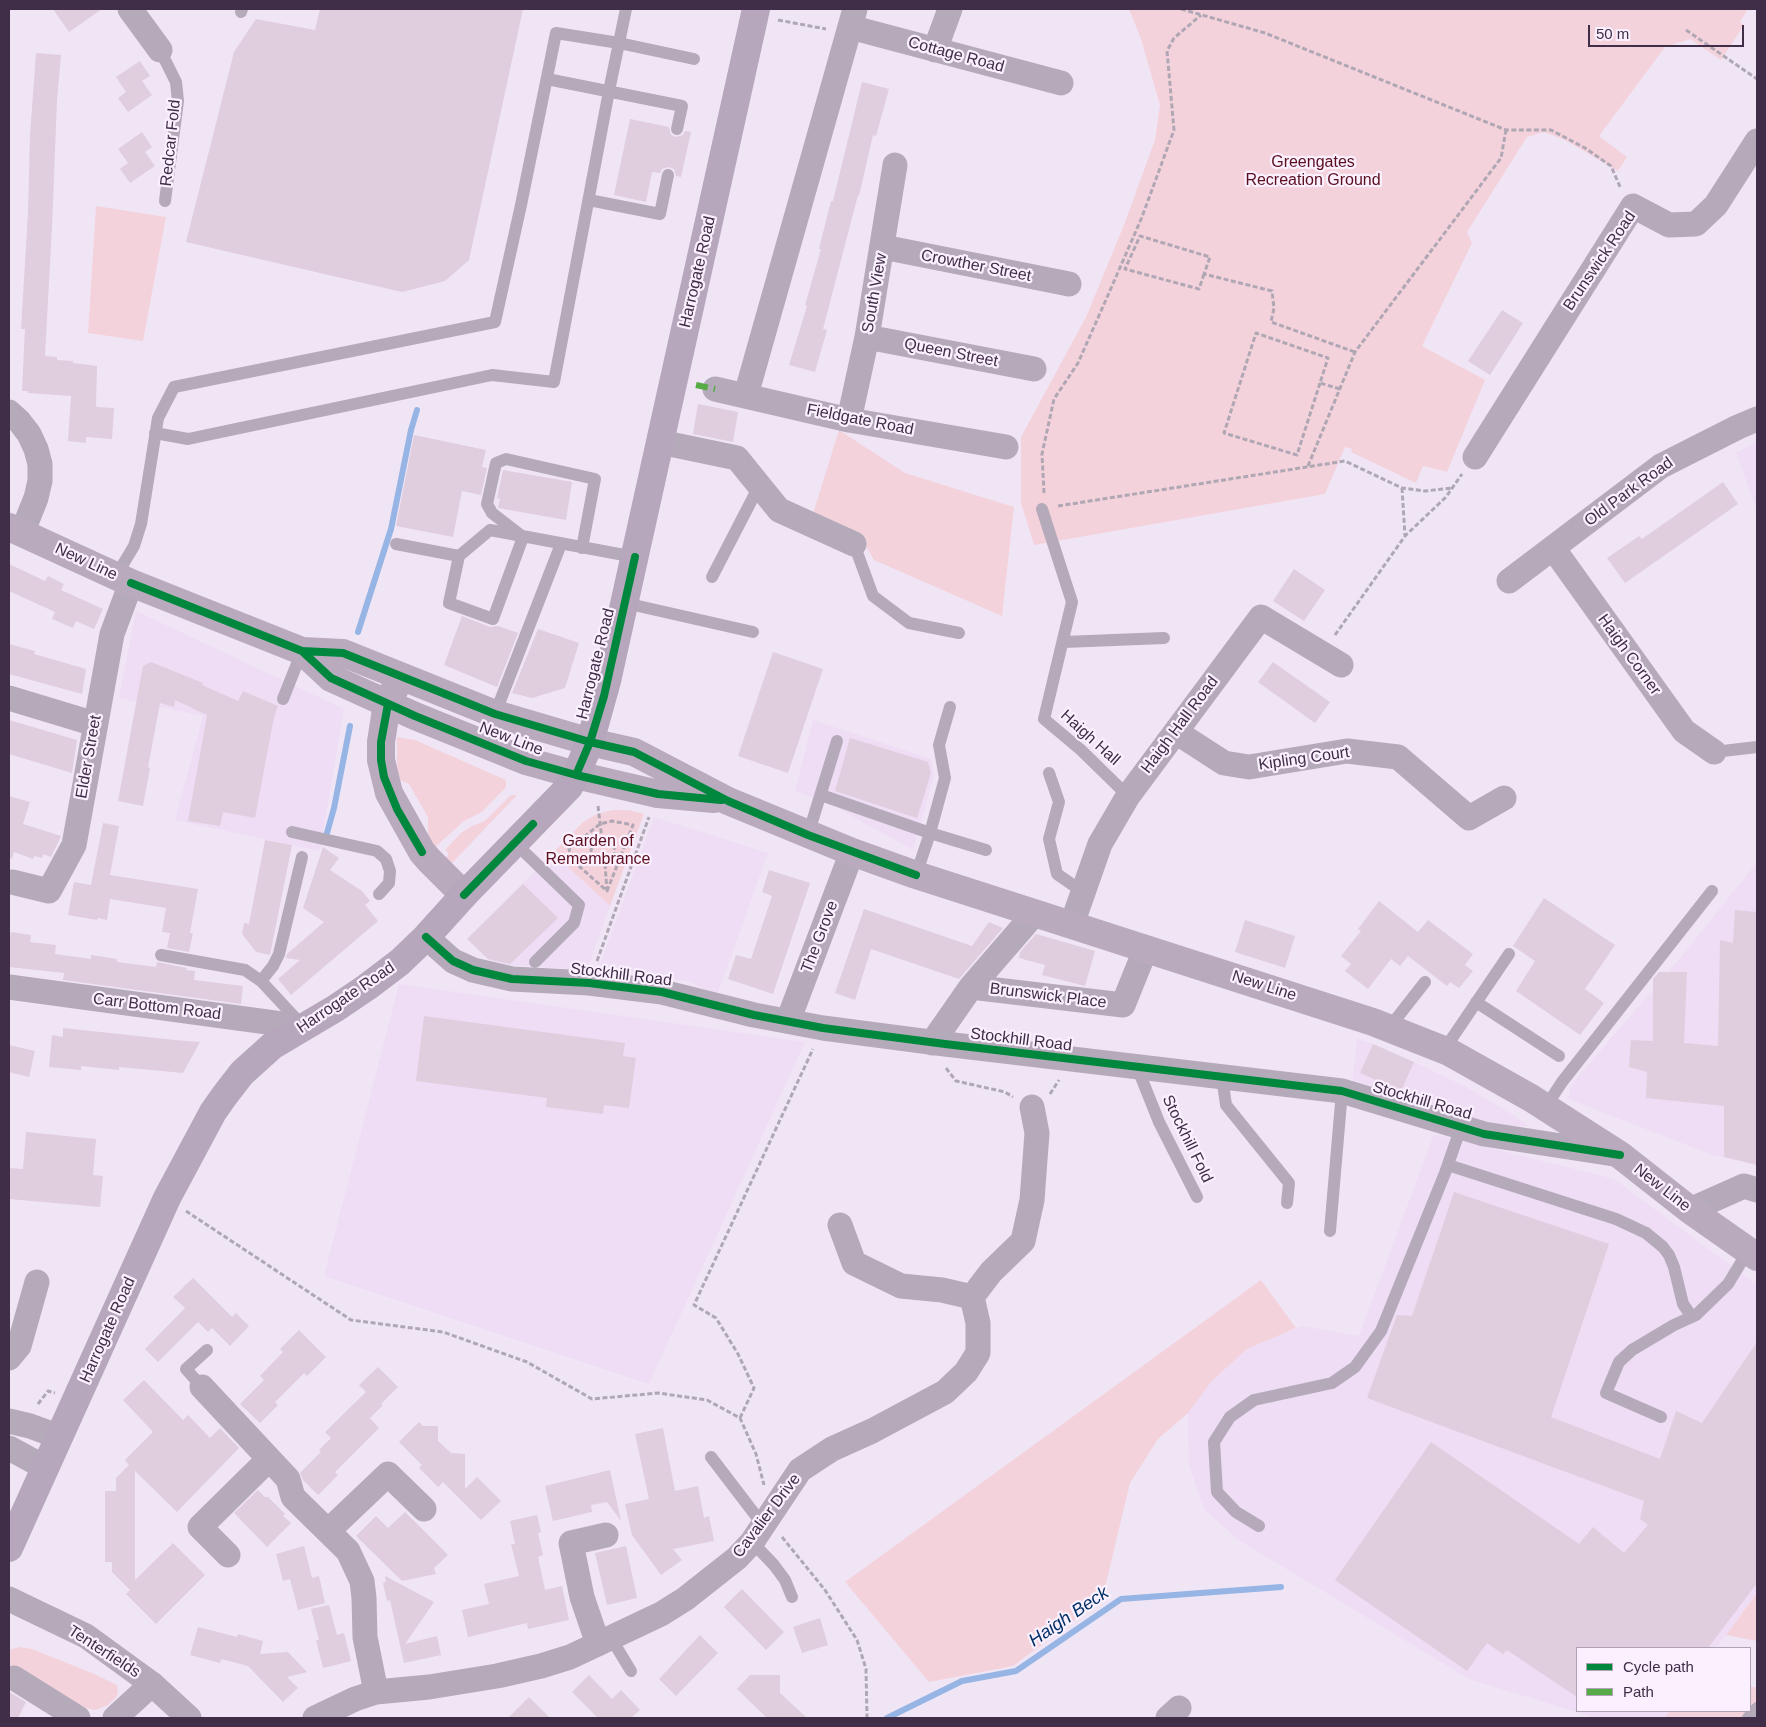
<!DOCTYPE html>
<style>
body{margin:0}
#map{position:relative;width:1766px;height:1727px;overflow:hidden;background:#f0e5f5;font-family:Arial,sans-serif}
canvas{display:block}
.frame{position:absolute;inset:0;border:10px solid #402d48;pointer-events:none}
.legend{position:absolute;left:1576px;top:1647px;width:175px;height:65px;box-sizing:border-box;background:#faf0fe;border:1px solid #b0a2b5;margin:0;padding:6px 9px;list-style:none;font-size:15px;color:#402d48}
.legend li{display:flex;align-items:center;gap:10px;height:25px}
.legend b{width:25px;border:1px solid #b0a2b5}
.scale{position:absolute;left:1588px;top:25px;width:156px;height:22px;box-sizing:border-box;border:2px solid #402d48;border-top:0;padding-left:6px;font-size:15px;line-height:18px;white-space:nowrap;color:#402d48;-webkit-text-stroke:4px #faf0fe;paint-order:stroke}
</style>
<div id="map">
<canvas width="1766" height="1727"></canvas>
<div class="frame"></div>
<ul class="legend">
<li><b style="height:6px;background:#00873e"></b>Cycle path</li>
<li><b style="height:6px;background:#56ab47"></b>Path</li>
</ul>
<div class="scale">50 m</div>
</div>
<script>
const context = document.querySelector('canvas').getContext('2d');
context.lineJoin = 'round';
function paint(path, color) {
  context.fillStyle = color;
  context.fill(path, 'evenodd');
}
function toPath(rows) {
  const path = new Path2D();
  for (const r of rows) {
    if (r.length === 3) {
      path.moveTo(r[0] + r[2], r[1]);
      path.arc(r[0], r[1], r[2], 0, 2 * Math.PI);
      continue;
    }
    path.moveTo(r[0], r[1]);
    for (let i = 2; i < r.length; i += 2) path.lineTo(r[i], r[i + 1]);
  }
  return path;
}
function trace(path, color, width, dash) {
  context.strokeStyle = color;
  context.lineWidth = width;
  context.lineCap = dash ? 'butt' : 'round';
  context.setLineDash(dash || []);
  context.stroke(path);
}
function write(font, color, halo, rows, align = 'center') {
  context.font = font + ' Arial,sans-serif';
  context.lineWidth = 4.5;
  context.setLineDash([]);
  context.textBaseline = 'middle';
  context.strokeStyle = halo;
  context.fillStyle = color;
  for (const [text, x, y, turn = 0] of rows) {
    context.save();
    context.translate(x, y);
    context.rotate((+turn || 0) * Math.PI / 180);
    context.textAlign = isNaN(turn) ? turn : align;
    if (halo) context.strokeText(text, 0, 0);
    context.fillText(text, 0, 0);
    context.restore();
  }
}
paint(toPath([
 [1757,442,1757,510,1736,453],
 [136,611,344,709,320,851,175,820,203,716,119,698],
 [813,720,931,759,934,775,913,850,836,807,795,791],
 [654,817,768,853,717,996,691,982,622,970,598,970],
 [553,853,610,906,587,970,509,965,489,960,467,939],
 [1757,862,1757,1165,1713,1155,1568,1099,1571,1085,1686,951],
 [399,984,805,1042,649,1384,324,1276],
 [1357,1039,1373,1044,1414,1062,1464,1086,1502,1108,1529,1126,1501,1126,1352,1086],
 [1434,1134,1614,1179,1757,1285,1757,1593,1716,1648,1577,1648,1577,1711,1670,1711,1665,1717,1596,1718,1469,1679,1240,1541,1204,1509,1189,1465,1188,1413,1212,1381,1247,1349,1302,1326,1359,1336]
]), '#eeddf5');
paint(toPath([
 [1129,9,1748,9,1740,22,1744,25,1721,60,1690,39,1665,47,1599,136,1627,157,1618,171,1565,140,1544,132,1527,137,1467,232,1472,243,1422,346,1485,380,1447,472,1423,466,1416,483,1351,452,1352,449,1345,447,1325,494,1034,545,1021,503,1021,437,1086,317,1124,225,1155,140,1160,105,1141,39],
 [96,206,166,217,143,341,88,333],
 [839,430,905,473,1014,507,1002,616,874,560,858,533,813,514],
 [397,737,415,740,506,780,506,787,482,812,464,821,433,849,428,843,428,817,409,784,400,780,397,764],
 [511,795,517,795,452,863,445,859,449,854,445,850,461,833,472,826,485,821],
 [613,810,629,810,644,814,610,906,553,853,583,822,597,814],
 [1261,1280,1296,1328,1247,1349,1212,1381,1188,1413,1158,1439,1130,1483,1106,1583,1088,1610,1013,1666,929,1682,845,1582],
 [1757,1593,1757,1641,1726,1635],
 [20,1647,32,1649,92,1673,117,1685,118,1692,116,1697,108,1705,96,1710,81,1707,59,1698,9,1664,9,1650],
 [1750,1686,1757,1688,1757,1718,1516,1718,1665,1717,1670,1711,1750,1711]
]), '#f4d2db');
trace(toPath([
 [358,632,391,529,411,430,417,410],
 [325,840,334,808,350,726],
 [887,1718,962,1681,1016,1671,1121,1599,1281,1587]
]), '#96b4e4', 6);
paint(toPath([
 [53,9,102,9,69,32],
 [320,9,523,9,469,260,445,281,402,292,186,242,234,52,256,19,315,30],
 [36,53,61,55,57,100,52,227,45,356,57,357,57,360,73,361,73,363,97,366,96,406,97,407,114,408,112,439,86,437,86,443,68,441,71,396,28,393,28,391,22,391,25,329,21,329,28,213,30,135],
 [140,61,150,76,142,81,152,95,128,112,118,98,126,92,116,77],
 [862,82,889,89,876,136,873,135,859,196,858,195,823,329,827,330,815,372,789,365,807,306,805,305,821,249,819,249,831,201,833,201],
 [630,119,669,127,671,135,676,137,683,135,685,131,691,132,681,177,676,176,674,169,669,167,662,169,660,173,652,172,646,202,614,195],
 [142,132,152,147,145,152,155,166,130,183,120,169,128,163,118,149],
 [1502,310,1523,323,1490,375,1468,361],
 [698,404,738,412,733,442,693,434],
 [414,435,486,450,482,467,487,468,481,495,462,491,453,537,396,526],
 [503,470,572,482,566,520,498,508,500,499,497,498],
 [1723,482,1738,504,1625,583,1607,558,1639,536,1642,539],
 [9,564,45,581,48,576,64,584,61,590,103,609,94,629,76,621,73,628,52,619,55,612,9,591],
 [1294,569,1325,590,1304,621,1273,601],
 [462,616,490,627,498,626,518,633,497,687,444,665],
 [538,629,579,643,565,688,532,698,512,693],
 [9,644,35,651,34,654,86,669,82,694,9,674],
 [773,652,823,669,788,773,738,756],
 [151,662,203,683,202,685,238,701,243,691,278,706,274,717,255,818,223,812,220,826,188,821,207,715,175,700,174,707,160,703,148,767,150,768,143,806,118,801,143,666],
 [1273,662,1330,702,1315,723,1258,682],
 [9,720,77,740,72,773,9,754],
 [850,738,928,762,931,773,917,818,835,791],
 [9,796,30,802,23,824,61,836,51,857,43,854,42,858,34,856,33,859,14,852,12,859,9,858],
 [103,823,119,826,110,875,198,889,190,933,193,933,189,952,167,948,170,933,162,932,166,908,110,899,107,920,98,918,97,920,68,915,74,882,91,885],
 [265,840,292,845,270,955,256,952,242,934,244,923,249,924],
 [323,847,339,858,330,870,362,891,370,901,365,905,378,921,291,995,278,979,300,960,286,958,287,954,324,922,303,908],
 [769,870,810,883,773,994,728,979,736,955,751,959,772,896,762,892],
 [523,884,558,918,510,964,488,959,467,939],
 [1544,898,1615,945,1585,989,1604,1003,1580,1035,1516,991,1535,961,1513,946],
 [1379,901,1418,932,1428,920,1473,954,1465,965,1473,971,1459,988,1450,982,1447,986,1408,956,1400,966,1391,959,1368,989,1345,971,1351,964,1341,956,1361,931,1358,929],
 [864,909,972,946,989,922,1003,928,959,979,871,949,855,1000,835,993],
 [1735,910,1757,912,1757,1165,1724,1157,1724,1106,1646,1098,1647,1072,1629,1067,1631,1040,1653,1041,1653,979,1659,972,1687,972,1684,1043,1718,1046,1720,940,1733,943],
 [1245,920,1295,936,1285,968,1235,952],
 [11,932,31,935,30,942,56,945,55,954,91,959,91,955,117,959,117,962,156,967,157,962,187,968,186,970,195,971,194,980,243,986,241,1004,63,980,64,973,9,967,9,941],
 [1036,934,1095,951,1085,986,1042,975,1045,965,1019,958,1020,952],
 [424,1016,625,1043,623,1056,636,1058,629,1108,604,1105,603,1114,546,1107,547,1098,416,1081],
 [63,1028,175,1040,200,1042,183,1073,119,1067,119,1070,81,1066,81,1070,49,1067,52,1035,63,1037],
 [1373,1044,1414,1062,1401,1091,1360,1073],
 [9,1045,35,1051,29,1077,9,1072],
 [26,1132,96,1139,93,1175,103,1176,100,1207,9,1199,9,1168,23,1169],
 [1454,1192,1609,1244,1551,1417,1660,1459,1676,1411,1702,1423,1757,1342,1757,1583,1708,1648,1577,1648,1577,1697,1507,1650,1503,1654,1487,1643,1467,1671,1335,1580,1431,1442,1579,1544,1593,1527,1624,1553,1648,1525,1640,1519,1644,1501,1367,1398,1397,1315,1412,1316],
 [193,1278,232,1317,236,1313,249,1326,230,1346,212,1328,208,1332,198,1322,158,1362,145,1349,185,1308,173,1297],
 [299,1330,326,1357,307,1376,304,1373,275,1402,278,1405,260,1423,240,1404,264,1380,260,1376,283,1352,280,1349],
 [378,1367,398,1387,381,1404,383,1405,370,1418,379,1428,335,1472,338,1475,318,1495,303,1480,300,1473,321,1452,319,1450,331,1438,325,1432,366,1392,359,1385],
 [144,1380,183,1420,188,1415,210,1438,220,1428,239,1448,177,1512,135,1471,135,1580,173,1543,205,1575,156,1624,126,1594,130,1590,112,1572,112,1562,105,1562,105,1491,116,1491,116,1478,129,1465,125,1460,153,1432,123,1400],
 [419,1422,423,1426,438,1426,438,1441,451,1453,465,1454,465,1489,477,1477,501,1501,481,1520,443,1482,438,1487,419,1468,422,1465,399,1442],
 [663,1428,675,1491,698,1486,704,1518,709,1516,714,1541,673,1549,682,1560,661,1575,632,1535,625,1504,649,1499,635,1434],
 [610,1470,621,1521,607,1502,591,1505,592,1512,553,1521,545,1486],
 [258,1490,265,1497,268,1497,285,1514,283,1516,291,1523,267,1547,234,1513],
 [405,1512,448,1555,434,1568,436,1574,402,1581,356,1536,376,1516,388,1528],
 [537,1515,541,1532,538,1533,543,1555,538,1557,545,1590,562,1586,569,1620,528,1629,527,1623,468,1637,462,1610,489,1604,484,1584,519,1576,511,1544,515,1544,510,1521],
 [304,1546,312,1578,319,1576,325,1603,298,1610,290,1579,283,1581,276,1554],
 [626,1546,637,1598,607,1605,595,1553],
 [385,1576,434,1602,405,1644,437,1636,441,1655,404,1663,390,1600,387,1601,383,1583,386,1582],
 [742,1589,784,1632,766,1650,724,1607],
 [329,1605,337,1635,344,1633,351,1661,323,1668,316,1640,319,1640,311,1609],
 [820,1618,828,1645,802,1653,793,1627],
 [198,1627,237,1637,238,1634,263,1641,260,1654,288,1652,307,1672,287,1677,298,1688,283,1702,248,1666,221,1659,220,1663,190,1655],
 [700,1635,718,1653,676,1696,659,1679],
 [589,1675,612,1699,621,1690,640,1710,631,1718,598,1718,572,1692],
 [750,1675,780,1675,780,1693,807,1718,767,1718,737,1689],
 [9,1692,26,1702,18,1718,9,1718],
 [529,1697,550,1718,508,1718]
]), '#e0cdde');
trace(toPath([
 [1181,9,1265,33,1506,130,1551,130,1585,148,1611,166,1621,189],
 [778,20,826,29],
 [1686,30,1757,79],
 [1204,274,1199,289,1125,269,1140,236,1210,257,1204,274,1272,291,1274,308,1271,322,1355,352],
 [1320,383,1297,455,1224,433,1256,333,1328,358,1320,383,1340,389],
 [1308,466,1355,352,1501,158,1506,130],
 [1402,488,1405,536],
 [1044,493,1042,454,1054,399,1078,363,1105,302,1142,217,1174,130,1167,51,1174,38,1201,15],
 [1058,506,1345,461,1402,488,1425,491,1452,488],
 [1335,635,1405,536,1446,497,1462,474],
 [598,806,602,839],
 [603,852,12],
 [605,864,607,891,571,859,569,849,600,824,612,821,633,825,607,891],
 [597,961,649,817],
 [946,1068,956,1081,1005,1092,1013,1097],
 [1050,1094,1059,1080],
 [186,1211,351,1320,443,1332,527,1362,592,1399,658,1393,707,1400,740,1418,756,1454,764,1485],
 [38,1404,48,1391,55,1393],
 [740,1418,754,1388,738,1354,716,1318,694,1305,813,1049],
 [782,1537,825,1590,857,1640,866,1669,867,1718]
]), '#b0a7b4', 3, [5, 2.5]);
trace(toPath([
 [241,12,242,9],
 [160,50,176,82,178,101,165,201],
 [547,79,682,106,677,129],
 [589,200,660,214,668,175],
 [155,433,188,439,492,375,554,382,609,91,626,9],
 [1042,509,1072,602,1044,719,1081,750,1128,796],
 [396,544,459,556,490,530,635,557],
 [854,544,873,596,909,623,959,633],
 [459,556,449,603,493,619,523,537,492,513,487,504,496,463,506,459,595,479,582,548],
 [116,576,134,546,141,524,158,418,174,387,495,322,521,205,556,33,619,43,694,59],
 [712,577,759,486],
 [625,603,753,632],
 [1064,642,1164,638],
 [283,699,302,651],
 [495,714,561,544],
 [1714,752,1757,747],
 [1049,773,1059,802,1049,839,1057,874,1083,892],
 [821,795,930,833,986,850],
 [292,832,377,851,386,859,390,871,389,883,379,894],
 [808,835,837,741],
 [515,843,579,905,574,923,535,962],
 [916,875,930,833,945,778,939,745,950,707],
 [161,955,245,970,261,981,302,1025],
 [261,981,273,966,279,954,302,857],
 [1476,1002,1559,1056],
 [1389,1028,1425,982],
 [1444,1050,1509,954],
 [1137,1067,1159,1122,1197,1197],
 [1222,1077,1226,1105,1289,1183,1287,1203],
 [1545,1108,1562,1082,1712,891],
 [1448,1165,1616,1219,1646,1233,1663,1247,1669,1255,1674,1267,1683,1304,1692,1317],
 [1330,1231,1342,1091],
 [202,1387,186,1369,207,1350],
 [1661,1417,1606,1393,1619,1362,1632,1350,1674,1325,1696,1315,1728,1284,1748,1251],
 [711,1457,763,1525],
 [1259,1526,1236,1512,1217,1492,1214,1442,1230,1417,1254,1400,1332,1383,1355,1367,1381,1331,1445,1173,1461,1127],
 [752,1542,774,1565,785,1580,792,1597],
 [611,1638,631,1671],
 [1748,1718,1757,1708]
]), '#b5aaba', 12);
trace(toPath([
 [130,9,160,50],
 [850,27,1061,83],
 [935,50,950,9],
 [883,247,1069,284],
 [867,337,1034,369],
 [715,389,849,420,1006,447],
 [746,395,855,9],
 [9,412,19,421,29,434,36,449,40,464,40,481,36,498,22,533],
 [849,420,867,337,895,165],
 [660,442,737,458,779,510,854,544],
 [1475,457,1633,206,1669,225,1696,224,1716,205,1757,141],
 [1553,548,1684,731,1714,752],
 [1509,581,1661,466,1738,427,1757,419],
 [9,698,95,724],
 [1176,732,1224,763,1249,767,1347,751,1398,757,1469,818,1504,798],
 [12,882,49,891,74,845,112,634,131,583],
 [1072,924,1100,844,1128,796,1261,617,1341,665],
 [426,937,453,961,462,965,473,970,512,979,589,983,662,992,754,1015,823,1028,945,1044,1342,1091,1484,1134,1620,1155],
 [9,987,304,1027],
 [971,987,1123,1005,1146,948],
 [788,1021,852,852],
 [932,1043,971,987,1035,913],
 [1690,1210,1744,1186,1757,1190],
 [840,1225,854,1263,901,1286,942,1290,972,1297],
 [9,1358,19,1346,37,1282],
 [202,1387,288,1479,293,1497,348,1551,362,1581,364,1598,365,1637,376,1692],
 [9,1421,30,1426,60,1437],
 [9,1448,46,1468],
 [328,1531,388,1474,424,1509],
 [228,1555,200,1527,268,1460],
 [9,1599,86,1636,152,1684,189,1718],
 [598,1644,582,1597,571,1543,606,1535],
 [14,1678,78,1718],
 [115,1718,152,1684],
 [315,1718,355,1699,376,1692,429,1687,497,1676,541,1666,570,1657,661,1614,685,1599,737,1558,752,1542,800,1470,832,1449,872,1431,945,1392,966,1372,978,1353,978,1323,972,1297,991,1272,1023,1241,1032,1200,1037,1133,1032,1107],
 [1168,1718,1179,1708]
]), '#b5aaba', 25);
trace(toPath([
 [9,527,131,583,302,651,343,653,495,714,590,742,634,752,728,801,852,852,916,875,1373,1022,1449,1052,1531,1098,1620,1155,1690,1210,1757,1257],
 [302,651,331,678,415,716,526,761,576,775,658,794,714,799],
 [395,688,386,710,381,742,381,760,389,793,422,852,429,860,464,895]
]), '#b9aabe', 28);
trace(toPath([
 [9,1548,167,1198,213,1112,225,1095,242,1073,272,1046,336,1008,367,987,400,962,426,937,464,895,569,787,576,775,590,742,607,681,756,9]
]), '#b6a7bc', 28);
trace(toPath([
 [696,385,715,389]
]), '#56ab47', 6, [12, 6]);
trace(toPath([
 [131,583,302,651,343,653,495,714,590,742,634,752,728,801,808,835,916,875],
 [302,651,331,678,415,716,526,761,576,775,658,794,721,800],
 [388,704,381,742,381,760,384,777,397,809,422,852],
 [576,775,590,742,604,696,635,557],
 [464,895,533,824],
 [426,937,453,961,462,965,473,970,512,979,589,983,662,992,754,1015,823,1028,945,1044,1342,1091,1484,1134,1620,1155]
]), '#00873e', 8);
write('16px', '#402d48', '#faf0fe', [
 ["Cottage Road",956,55,15],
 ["Redcar Fold",171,143,-84],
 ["Brunswick Road",1600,261,-56],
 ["Crowther Street",976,266,11],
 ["Harrogate Road",698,272,-77],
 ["South View",875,293,-80],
 ["Queen Street",951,353,11],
 ["Fieldgate Road",860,420,11],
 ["Old Park Road",1629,492,-36],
 ["New Line",86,562,25],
 ["Haigh Corner",1629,655,54],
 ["Harrogate Road",596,664,-76],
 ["Haigh Hall Road",1180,725,-53],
 ["Haigh Hall",1090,738,42],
 ["New Line",511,739,21],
 ["Elder Street",89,757,-80],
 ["Kipling Court",1304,759,-8],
 ["The Grove",820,937,-69],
 ["Stockhill Road",621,975,7],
 ["New Line",1264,986,18],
 ["Brunswick Place",1048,996,7],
 ["Harrogate Road",346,998,-34],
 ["Carr Bottom Road",157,1007,7],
 ["Stockhill Road",1021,1040,7],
 ["Stockhill Road",1422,1101,16],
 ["Stockhill Fold",1187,1139,64],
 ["New Line",1662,1188,38],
 ["Harrogate Road",108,1330,-66],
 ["Cavalier Drive",767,1516,-53],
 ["Tenterfields",104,1652,33]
]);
write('16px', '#5b0e1e', '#faf0fe', [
 ["Greengates",1313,163],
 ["Recreation Ground",1313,181],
 ["Garden of",598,842],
 ["Remembrance",598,860]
]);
write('italic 18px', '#003067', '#faf0fe', [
 ["Haigh Beck",1069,1617,-34]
]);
</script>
